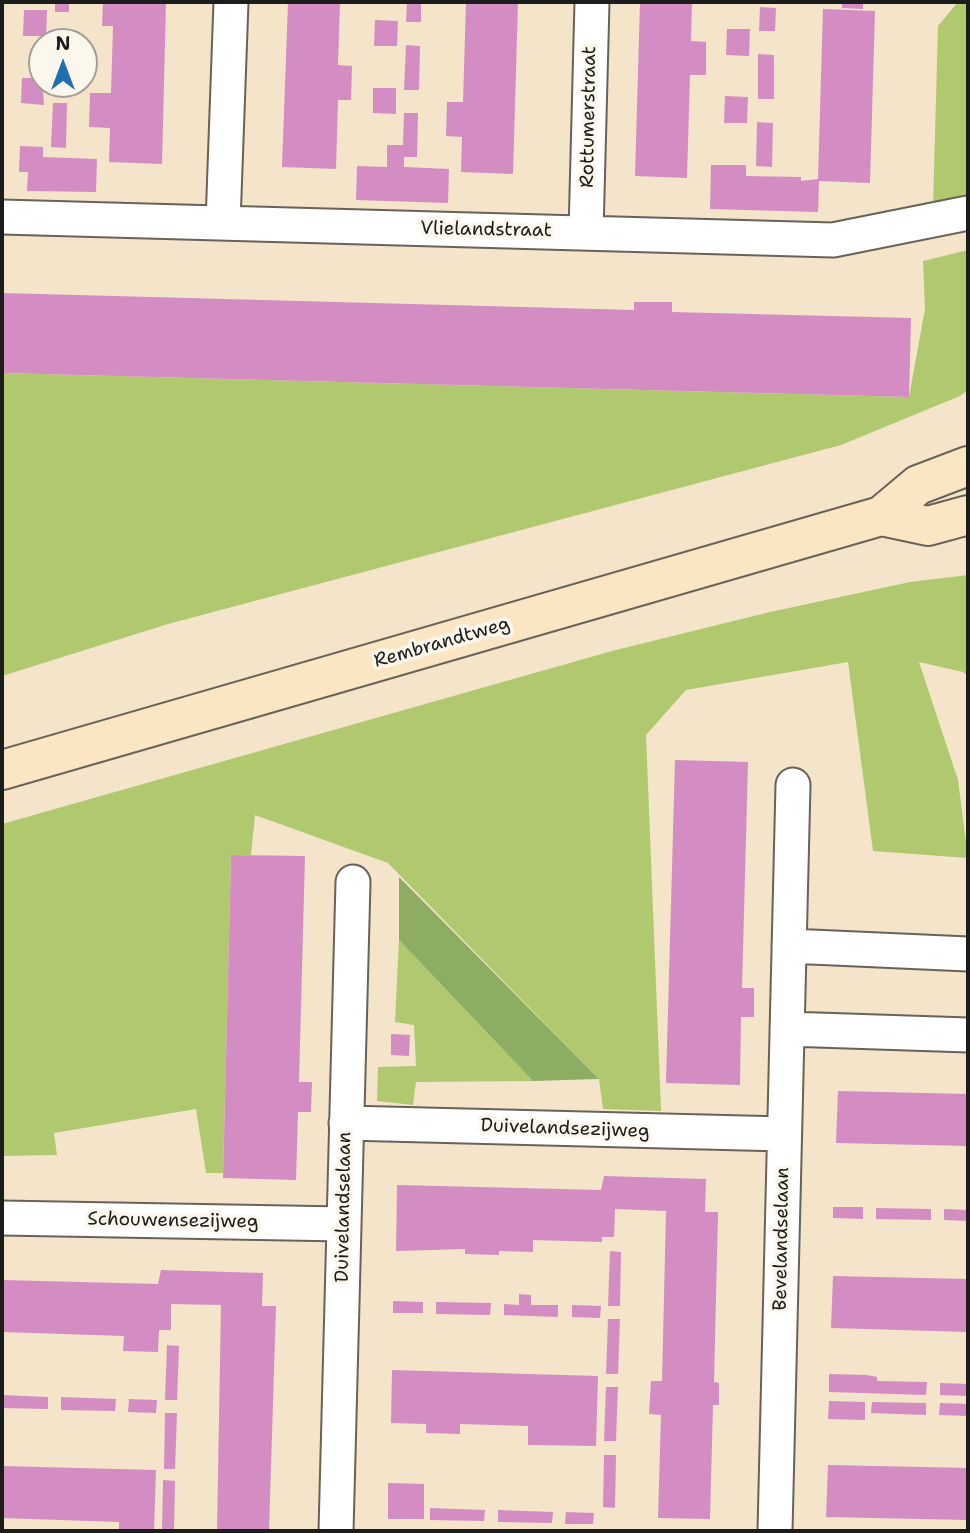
<!DOCTYPE html>
<style>
body{margin:0}
#map{position:relative;width:970px;height:1533px;overflow:hidden;background:#f4e4ca;font-family:"Shantell Sans",sans-serif}
canvas{display:block}
.frame{position:absolute;inset:0;border:4px solid #1c1c1c;pointer-events:none}
.north{position:absolute;left:28px;top:28px;width:70px;height:70px;box-sizing:border-box;background:#fbf7ec;border:2px solid #a29f99;border-radius:50%;rotate:0deg;font-size:19px;font-weight:700;line-height:28px;text-align:center;color:#1c1c1c}
.north::after{content:'';display:block;margin:auto;width:24px;height:32px;background:#1f6fb2;clip-path:polygon(50% 0,100% 100%,50% 72%,0 100%)}
</style>
<div id="map">
<canvas width="970" height="1533"></canvas>
<div class="frame"></div>
<div class="north">N</div>
</div>
<script>
const context = document.querySelector('canvas').getContext('2d');
context.lineJoin = 'round';
function paint(path, color) {
  context.fillStyle = color;
  context.fill(path, 'evenodd');
}
function toPath(rows) {
  const path = new Path2D();
  for (const r of rows) {
    path.moveTo(r[0], r[1]);
    for (let i = 2; i < r.length; i += 2) path.lineTo(r[i], r[i + 1]);
  }
  return path;
}
function trace(path, color, width, dash) {
  context.strokeStyle = color;
  context.lineWidth = width;
  context.lineCap = dash ? 'butt' : 'round';
  context.setLineDash(dash || []);
  context.stroke(path);
}
function write(font, color, halo, rows, align = 'center') {
  context.font = font + ' "Shantell Sans",sans-serif';
  context.lineWidth = 7;
  context.setLineDash([]);
  context.textBaseline = 'middle';
  context.strokeStyle = halo;
  context.fillStyle = color;
  for (const [text, x, y, turn = 0] of rows) {
    context.save();
    context.translate(x, y);
    context.rotate((+turn || 0) * Math.PI / 180);
    context.textAlign = isNaN(turn) ? turn : align;
    if (halo) context.strokeText(text, 0, 0);
    context.fillText(text, 0, 0);
    context.restore();
  }
}
paint(toPath([
 [958,2,968,2,968,198,933,206,938,26],
 [968,250,968,390,960,396,841,445,168,624,2,676,2,373,909,397,925,309,923,261],
 [968,575,968,676,963,672,919,662,958,780,968,858,873,851,848,662,686,690,646,735,661,1111,603,1109,599,1079,388,863,255,815,251,855,231,855,223,1173,206,1173,196,1109,54,1133,57,1155,2,1156,2,824,612,651,770,612,910,582],
 [399,940,533,1081,416,1082,413,1105,377,1101,378,1067,416,1066,414,1025,395,1022]
]), '#b0c96f');
paint(toPath([
 [399,877,599,1079,533,1081,399,940]
]), '#8cad62');
paint(toPath([
 [55,2,69,2,69,12,55,12],
 [103,2,166,2,162,164,109,162,110,128,89,127,90,93,111,93,113,26,102,26],
 [288,2,340,2,338,65,352,66,351,100,338,100,336,169,282,167],
 [407,2,421,2,421,22,406,22],
 [466,2,518,2,513,174,461,172,462,137,446,136,447,102,463,102],
 [640,2,692,2,691,41,706,42,706,75,690,75,687,178,635,176],
 [842,2,863,2,863,9,842,8],
 [760,7,776,8,775,31,759,31],
 [823,9,875,11,870,183,819,181,818,212,710,209,711,165,746,165,746,176,801,177,801,181,818,179],
 [24,10,47,10,46,36,23,36],
 [375,20,398,21,397,46,374,46],
 [727,29,750,29,749,56,726,55],
 [406,45,420,46,419,90,404,90],
 [758,54,774,55,774,99,758,99],
 [22,78,42,78,44,105,21,103],
 [373,88,396,88,396,114,373,113],
 [725,96,748,97,747,123,724,123],
 [53,103,67,103,66,148,51,147],
 [404,113,418,113,417,157,404,157,404,167,449,169,448,203,356,200,357,166,387,167,387,145,403,145],
 [757,122,773,123,772,167,756,166],
 [20,146,43,147,43,157,97,159,96,192,27,191,28,172,19,172],
 [2,293,634,310,634,302,672,302,672,312,911,318,909,397,2,373],
 [675,760,748,762,742,988,754,988,754,1017,741,1017,740,1085,666,1083],
 [231,855,305,856,299,1082,312,1082,311,1112,298,1112,296,1180,223,1178],
 [391,1034,410,1035,409,1056,391,1055],
 [838,1091,968,1094,968,1146,836,1143],
 [604,1176,706,1179,705,1212,718,1212,714,1382,719,1383,719,1405,713,1405,710,1519,658,1518,661,1415,649,1414,651,1381,662,1381,666,1211,615,1209,614,1237,602,1237,602,1242,533,1240,533,1252,499,1251,499,1255,465,1254,465,1249,396,1251,397,1185,601,1190],
 [833,1207,863,1207,863,1219,833,1218],
 [876,1208,931,1209,931,1220,876,1219],
 [944,1209,968,1210,968,1221,944,1220],
 [610,1251,621,1252,620,1306,608,1306],
 [161,1270,263,1273,262,1306,276,1306,269,1531,217,1531,221,1305,171,1304,171,1330,159,1330,158,1352,123,1351,124,1336,2,1332,2,1280,158,1284],
 [833,1276,968,1279,968,1332,831,1328],
 [519,1294,531,1295,531,1305,558,1305,558,1317,504,1315,504,1304,519,1305],
 [393,1301,423,1302,423,1313,393,1313],
 [436,1302,491,1303,490,1315,436,1314],
 [572,1305,601,1306,600,1318,572,1317],
 [608,1319,620,1319,618,1374,606,1374],
 [167,1345,179,1346,177,1400,165,1400],
 [392,1370,598,1376,596,1446,528,1445,528,1426,460,1424,460,1434,426,1433,426,1424,391,1423],
 [829,1374,867,1375,877,1377,877,1381,927,1382,926,1395,829,1392],
 [940,1383,968,1384,968,1396,940,1395],
 [606,1387,618,1387,616,1441,604,1441],
 [2,1395,48,1397,48,1409,2,1408],
 [61,1397,116,1399,115,1411,61,1410],
 [129,1399,157,1400,156,1413,128,1412],
 [829,1401,865,1402,865,1420,828,1419],
 [872,1402,926,1403,926,1415,871,1413],
 [940,1403,968,1404,968,1416,939,1415],
 [165,1413,177,1413,175,1469,164,1469],
 [604,1455,616,1455,615,1508,603,1507],
 [828,1465,968,1468,968,1520,826,1517],
 [2,1466,156,1470,154,1531,119,1531,119,1522,2,1518],
 [163,1480,175,1481,174,1531,162,1531],
 [388,1483,424,1484,424,1519,388,1519],
 [430,1508,485,1510,484,1521,430,1520],
 [498,1510,553,1512,552,1523,498,1522],
 [566,1512,594,1513,593,1524,565,1524]
]), '#d38dc2');
const street = toPath([
 [2,217,833,240,968,213],
 [223,223,231,2],
 [586,233,592,2],
 [789,946,968,954],
 [787,1029,968,1035],
 [346,1123,784,1134],
 [2,1218,344,1224],
 [336,1531,353,882],
 [775,1531,793,785]
]);
const secondary = toPath([
 [881,516,928,526,968,515],
 [2,770,881,516,918,485,968,466]
]);
trace(street, '#686259', 37);
trace(secondary, '#686259', 42);
trace(street, '#fff', 33);
trace(secondary, '#fbe6c4', 38);
write('19px', '#1c1c1c', '#fbf7ec', [
 ["Rottumerstraat",589,117,-89],
 ["Vlielandstraat",486,230,1],
 ["Rembrandtweg",442,643,-16],
 ["Duivelandsezijweg",565,1129,2],
 ["Duivelandselaan",344,1207,-89],
 ["Schouwensezijweg",173,1221,1],
 ["Bevelandselaan",782,1239,-89]
]);
</script>
